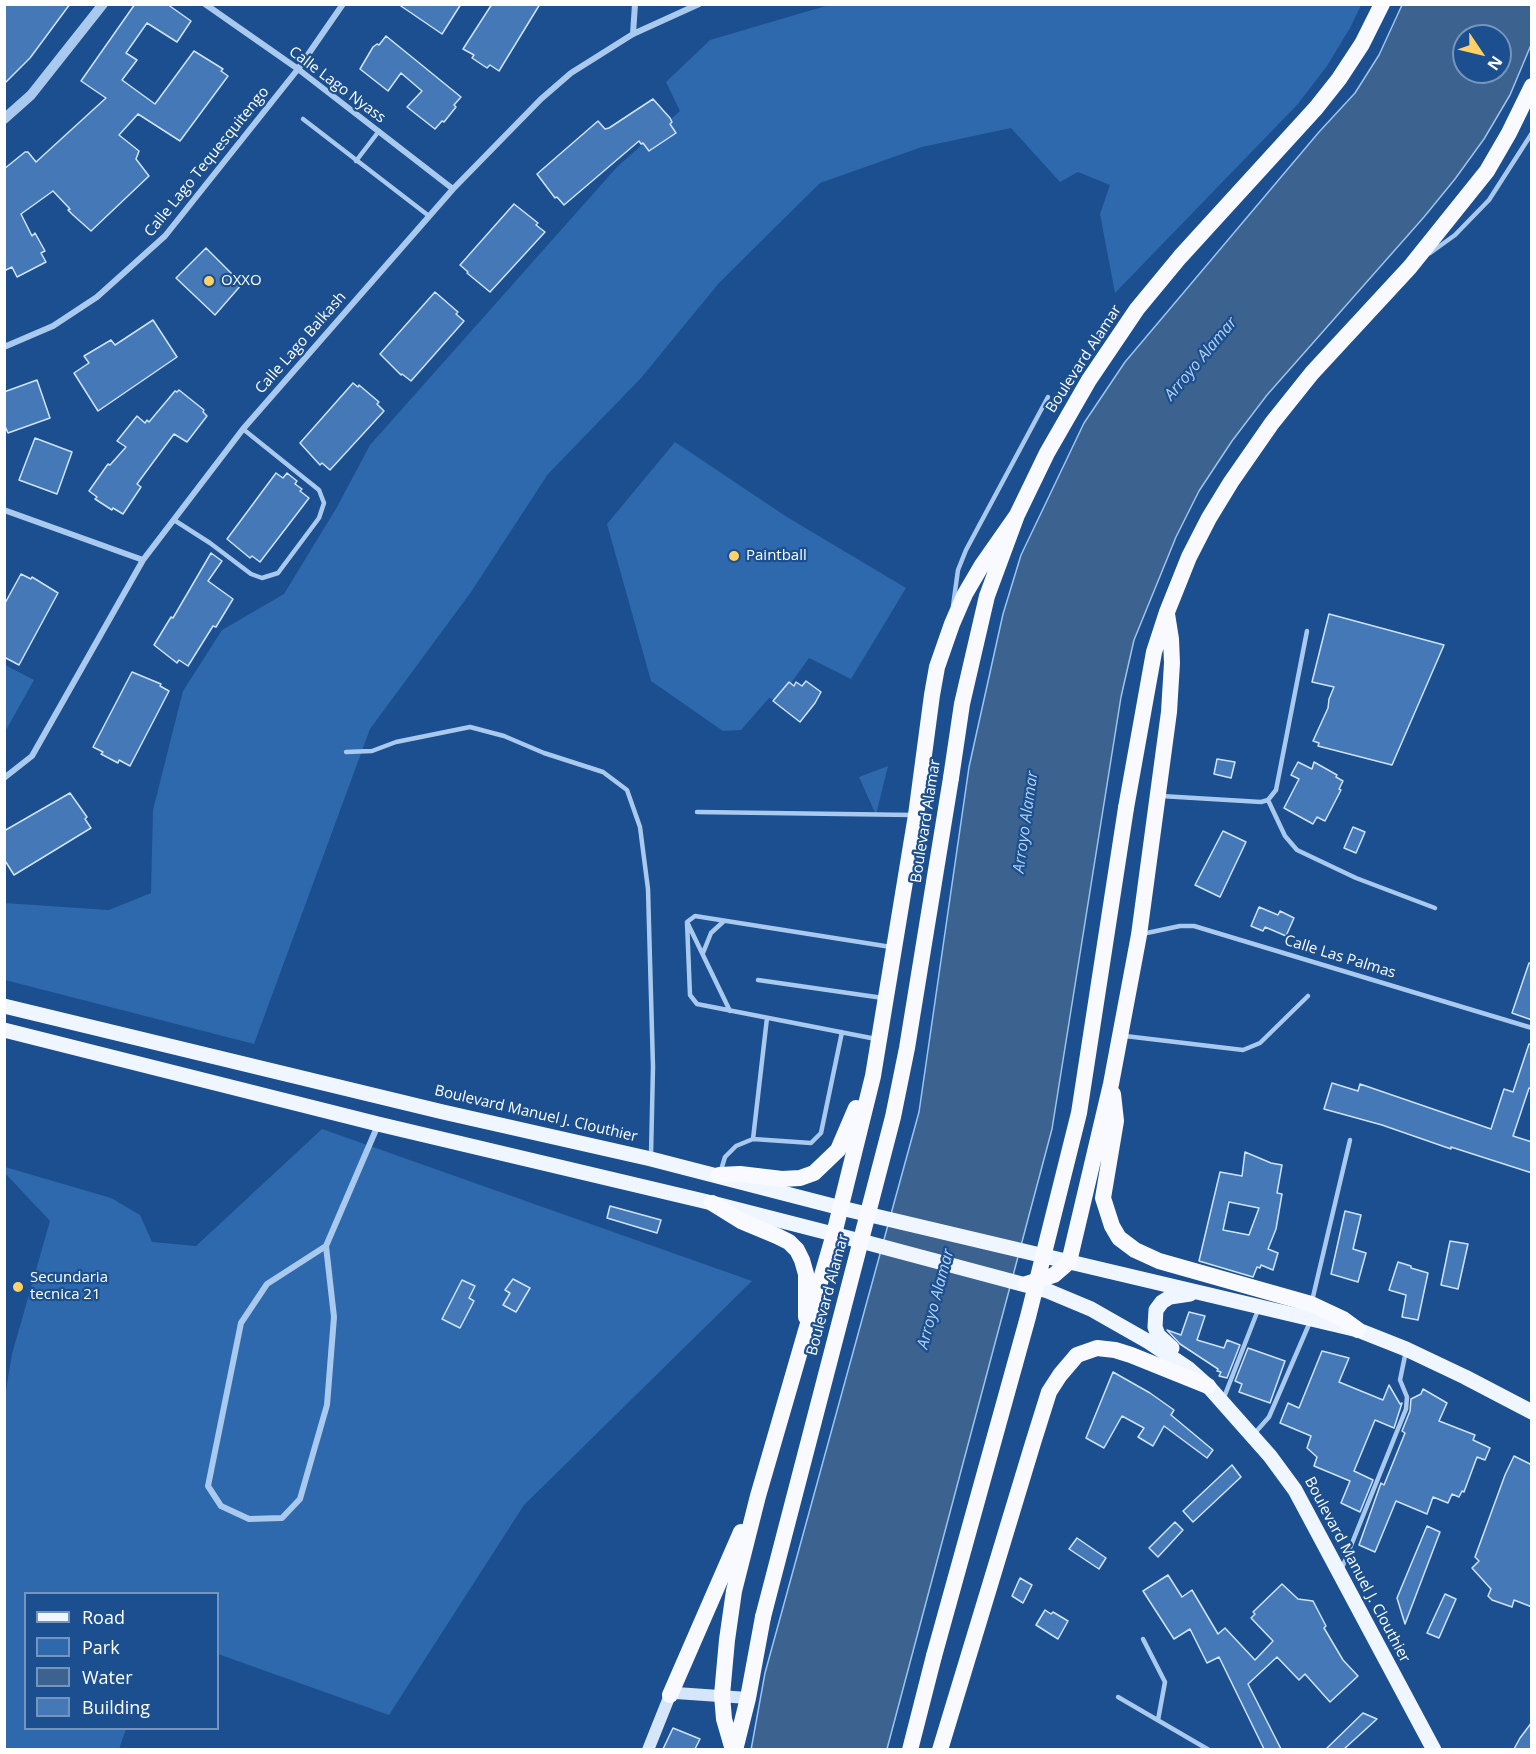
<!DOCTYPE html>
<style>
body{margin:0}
#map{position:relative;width:1536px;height:1754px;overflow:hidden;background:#1b4f8f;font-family:"Open Sans",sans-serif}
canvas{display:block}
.frame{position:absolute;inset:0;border:6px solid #fff;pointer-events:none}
.legend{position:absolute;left:24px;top:1592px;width:195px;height:138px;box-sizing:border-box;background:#1b4f8f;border:2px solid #7695bc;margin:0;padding:8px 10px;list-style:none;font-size:18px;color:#fff}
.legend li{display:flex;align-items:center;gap:12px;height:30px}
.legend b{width:30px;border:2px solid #7695bc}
.north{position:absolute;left:1452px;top:24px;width:60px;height:60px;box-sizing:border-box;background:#1b4f8f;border:2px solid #7695bc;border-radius:50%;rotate:125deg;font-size:16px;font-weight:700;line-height:24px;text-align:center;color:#fff}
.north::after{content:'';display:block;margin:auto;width:21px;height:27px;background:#ffd166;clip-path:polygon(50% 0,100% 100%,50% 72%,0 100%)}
</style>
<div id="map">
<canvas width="1536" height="1754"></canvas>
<div class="frame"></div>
<ul class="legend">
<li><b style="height:8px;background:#f0f6ff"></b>Road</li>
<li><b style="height:16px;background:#2e69ad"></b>Park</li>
<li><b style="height:16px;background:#3c6290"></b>Water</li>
<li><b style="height:16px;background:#4478b7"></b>Building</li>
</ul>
<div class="north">N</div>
</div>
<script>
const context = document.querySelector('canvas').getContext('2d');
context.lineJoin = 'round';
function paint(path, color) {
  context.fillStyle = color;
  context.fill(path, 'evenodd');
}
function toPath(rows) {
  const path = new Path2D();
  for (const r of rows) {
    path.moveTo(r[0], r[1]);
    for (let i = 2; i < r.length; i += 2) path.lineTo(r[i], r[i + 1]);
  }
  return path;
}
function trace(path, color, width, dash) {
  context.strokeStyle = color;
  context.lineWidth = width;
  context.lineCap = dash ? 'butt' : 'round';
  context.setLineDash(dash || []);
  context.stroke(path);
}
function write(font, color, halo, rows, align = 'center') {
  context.font = font + ' "Open Sans",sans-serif';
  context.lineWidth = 4.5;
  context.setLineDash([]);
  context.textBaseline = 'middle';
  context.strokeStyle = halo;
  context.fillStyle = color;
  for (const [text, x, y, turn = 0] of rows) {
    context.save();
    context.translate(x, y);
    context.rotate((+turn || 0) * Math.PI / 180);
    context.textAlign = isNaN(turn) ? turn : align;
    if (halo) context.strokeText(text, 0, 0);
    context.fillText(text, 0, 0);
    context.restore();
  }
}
paint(toPath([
 [829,5,1361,5,1350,28,1327,66,1297,105,1115,293,1100,214,1110,185,1078,172,1060,182,1011,128,922,147,820,183,719,283,641,378,548,474,471,592,370,729,254,1044,5,980,4,903,109,910,151,893,153,810,183,691,222,630,284,594,337,507,370,445,617,167,680,111,666,82,710,40],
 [675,442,787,517,906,588,851,679,809,658,778,701,769,698,741,730,723,731,651,681,607,524],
 [5,665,34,680,6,730,4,726],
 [888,766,876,815,859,777],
 [322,1129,752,1281,524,1505,389,1715,218,1654,218,1594,26,1594,26,1728,126,1729,119,1749,5,1749,5,1396,12,1354,50,1221,5,1173,5,1167,111,1198,140,1215,152,1242,196,1246]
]), '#2e69ad');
const water = toPath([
 [1402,5,1531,5,1531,45,1510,95,1484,139,1455,179,1424,217,1267,395,1232,441,1199,491,1176,537,1134,640,1121,697,1052,1129,887,1749,751,1750,765,1673,919,1112,969,767,1003,614,1021,555,1084,423,1125,362,1319,132,1355,93,1379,55,1402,5],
 [1464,36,1500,36,1500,72,1464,72,1464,36]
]);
paint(water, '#3c6290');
trace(water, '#9cc4f0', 1.5);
const building = toPath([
 [4,4,70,4,30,58,4,84,4,4],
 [135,4,167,4,191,21,177,42,147,23,126,53,137,60,122,80,155,104,194,51,223,69,221,71,228,76,180,141,138,114,119,135,139,151,136,159,149,176,91,231,73,215,68,210,70,209,53,191,21,214,32,236,35,233,45,251,41,253,46,262,17,277,12,267,4,271,4,169,25,152,28,152,36,162,106,98,81,81,135,4],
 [398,4,461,4,442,34,398,4],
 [492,4,540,4,499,71,490,65,487,68,472,58,474,55,463,49,492,4],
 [386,36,461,97,454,105,456,107,444,122,442,121,435,129,407,107,422,91,401,73,388,91,360,69,373,47,377,44,379,45,386,36],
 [653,99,670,118,672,122,670,124,676,133,649,151,643,143,641,144,639,141,564,205,557,197,555,198,537,174,598,121,605,129,609,128,653,99],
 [514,204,538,223,536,225,545,232,490,292,467,273,468,272,460,265,514,204],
 [206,248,242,284,215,315,176,278,206,248],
 [435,292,458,312,456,314,464,321,411,381,402,374,401,375,380,354,435,292],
 [153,320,177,357,98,411,74,373,89,363,84,356,111,340,115,345,153,320],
 [37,380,50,418,8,433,4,424,4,392,37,380],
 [353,383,358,387,359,385,379,402,377,404,384,411,330,470,322,463,320,465,300,443,353,383],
 [179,390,204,410,203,412,207,416,187,442,174,434,137,484,141,487,123,514,113,508,112,510,95,499,97,497,89,491,108,464,110,465,126,447,117,441,137,416,145,423,147,420,149,422,175,391,177,392,179,390],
 [35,438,72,452,57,494,19,480,35,438],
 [276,473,283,478,287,473,297,481,295,484,302,489,300,491,309,498,260,562,252,556,250,558,227,539,276,473],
 [211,553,222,561,208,581,233,599,216,627,213,626,188,666,179,660,177,663,154,645,171,617,173,618,211,553],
 [21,574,31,579,32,577,58,593,19,665,4,657,4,605,21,574],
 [1329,614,1444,645,1392,765,1318,746,1319,743,1313,741,1328,708,1329,699,1334,687,1312,682,1329,614],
 [132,672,161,684,160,686,169,691,130,766,119,760,118,763,101,754,103,752,93,747,132,672],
 [806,681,821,692,815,703,800,722,773,701,789,682,794,686,796,682,802,686,806,681],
 [1217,759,1235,762,1231,778,1214,774,1217,759],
 [1298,762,1312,769,1314,762,1337,775,1336,777,1343,781,1339,789,1341,790,1325,821,1317,817,1313,824,1284,808,1299,779,1291,775,1298,762],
 [70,793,87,817,85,819,91,828,14,875,4,859,4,831,70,793],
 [1353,827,1365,832,1356,853,1344,848,1353,827],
 [1223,831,1246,842,1220,897,1195,885,1223,831],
 [1259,907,1278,915,1280,911,1294,918,1286,936,1265,927,1263,931,1251,926,1259,907],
 [1529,963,1532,964,1532,1020,1512,1013,1529,963],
 [1529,1044,1532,1044,1532,1089,1529,1088,1513,1136,1532,1142,1532,1173,1451,1147,1451,1149,1382,1125,1324,1109,1332,1083,1358,1091,1360,1084,1491,1129,1504,1089,1513,1092,1529,1044],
 [1245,1152,1271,1163,1282,1165,1277,1193,1282,1194,1276,1229,1268,1249,1278,1253,1273,1270,1261,1265,1260,1268,1257,1267,1253,1277,1199,1261,1220,1172,1242,1176,1245,1152],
 [1229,1202,1259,1208,1249,1235,1223,1230,1229,1202],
 [610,1206,661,1220,657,1233,607,1218,610,1206],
 [1345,1211,1361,1215,1353,1249,1366,1253,1358,1282,1331,1274,1345,1211],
 [1450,1241,1468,1244,1458,1289,1441,1285,1450,1241],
 [1398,1262,1411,1266,1411,1268,1428,1273,1418,1320,1402,1317,1406,1295,1389,1290,1398,1262],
 [513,1279,530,1288,516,1312,503,1305,510,1293,505,1290,513,1279],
 [462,1280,475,1286,469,1298,474,1301,460,1328,442,1319,462,1280],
 [1189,1312,1205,1316,1197,1340,1224,1348,1227,1340,1240,1345,1227,1378,1219,1376,1221,1372,1217,1371,1218,1369,1180,1344,1167,1330,1181,1335,1189,1312],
 [1248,1348,1285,1361,1270,1403,1239,1392,1242,1384,1235,1381,1248,1348],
 [1322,1351,1349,1358,1339,1382,1383,1400,1389,1385,1400,1404,1402,1403,1394,1428,1375,1420,1354,1471,1373,1480,1360,1512,1341,1503,1350,1481,1314,1466,1317,1457,1307,1448,1311,1436,1280,1423,1288,1403,1299,1408,1322,1351],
 [1113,1372,1150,1393,1174,1410,1171,1415,1213,1450,1207,1458,1164,1426,1153,1446,1138,1437,1144,1428,1122,1416,1104,1448,1086,1438,1113,1372],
 [1423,1389,1447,1403,1439,1421,1475,1435,1473,1440,1490,1448,1485,1460,1477,1457,1464,1492,1462,1491,1459,1497,1452,1494,1448,1503,1433,1497,1427,1514,1396,1501,1375,1552,1359,1545,1381,1483,1384,1485,1405,1433,1402,1431,1410,1411,1411,1399,1421,1394,1423,1389],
 [1514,1456,1532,1465,1532,1607,1514,1600,1512,1607,1492,1600,1488,1596,1491,1589,1472,1568,1479,1561,1475,1557,1505,1475,1514,1456],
 [1232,1465,1241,1477,1193,1522,1183,1511,1232,1465],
 [1175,1522,1183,1530,1158,1557,1149,1548,1175,1522],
 [1427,1526,1440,1532,1405,1624,1397,1598,1427,1526],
 [1077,1538,1106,1558,1099,1569,1069,1549,1077,1538],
 [1168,1575,1182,1597,1192,1590,1218,1634,1225,1628,1255,1660,1273,1641,1251,1618,1255,1614,1253,1612,1282,1584,1298,1599,1313,1601,1326,1626,1324,1628,1343,1660,1358,1676,1330,1702,1305,1674,1299,1680,1277,1657,1248,1684,1281,1749,1264,1749,1219,1657,1207,1663,1190,1629,1174,1639,1143,1591,1168,1575],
 [1020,1578,1032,1585,1023,1603,1012,1596,1020,1578],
 [1445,1594,1456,1599,1439,1638,1427,1633,1445,1594],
 [1045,1610,1051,1614,1053,1612,1068,1621,1058,1639,1036,1625,1045,1610],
 [1363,1713,1377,1719,1344,1749,1326,1749,1363,1713],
 [1532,1722,1532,1749,1514,1749,1520,1738,1532,1722],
 [673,1728,700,1739,695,1749,663,1749,673,1728]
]);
paint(building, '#4478b7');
trace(building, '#cfe3fa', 1.5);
trace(toPath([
 [303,119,429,216],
 [356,161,379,131],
 [1430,253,1455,235,1489,200,1532,133],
 [174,520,210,543,251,574,262,578,278,573,319,518,324,503,319,490,243,429],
 [953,606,958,570,966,550,1048,397],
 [346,752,372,751,396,742,470,727,504,736,544,753,603,772,627,790,640,827,648,889,653,1067,651,1155],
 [1161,796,1261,802,1268,800,1276,790,1307,631],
 [1268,800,1285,836,1297,850,1356,878,1435,908],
 [697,812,913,815],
 [688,924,730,1011],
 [1142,934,1180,926,1194,926,1532,1028],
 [703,953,711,933,724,921],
 [758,980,883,998],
 [1125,1036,1243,1050,1260,1043,1308,996],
 [876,1039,697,1004,690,995,687,922,695,916,891,947],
 [753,1139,811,1143,821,1133,842,1032],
 [721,1170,725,1157,736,1146,753,1139,767,1018],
 [1312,1301,1350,1140],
 [1223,1400,1258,1310],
 [1254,1434,1269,1417,1310,1322],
 [1342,1568,1406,1409,1407,1397,1400,1380,1406,1351],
 [1143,1639,1165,1682,1158,1720],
 [1118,1697,1209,1750]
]), '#a9c9ee', 4.5);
trace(toPath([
 [205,4,298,69,453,189],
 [633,34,635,4],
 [4,347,53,326,97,297,165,236,298,69,343,4],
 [4,510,143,560],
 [4,778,32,756,143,560,243,429,453,189,541,99,571,73,633,34,699,4],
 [326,1246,267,1284,241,1323,208,1486,221,1506,249,1519,282,1518,300,1499,327,1405,334,1317,326,1246,378,1125]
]), '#a9c9ee', 6);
trace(toPath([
 [4,119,31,95,103,4]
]), '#a9c9ee', 10);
trace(toPath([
 [648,1750,670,1695,676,1693,748,1698]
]), '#d6e6fa', 12);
trace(toPath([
 [4,1006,443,1112,651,1159,841,1208,1358,1330,1406,1349,1465,1377,1532,1412],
 [4,1030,378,1124,712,1203,872,1244,1048,1291,1091,1309,1149,1342,1189,1369,1208,1386,1270,1456,1295,1490,1434,1750],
 [1172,1348,1158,1335,1155,1327,1156,1310,1162,1302,1170,1297,1190,1294]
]), '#f0f6ff', 15);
trace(toPath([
 [951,778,962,704,987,596,1017,515,1047,453,1089,380,1137,309,1180,257,1316,108,1339,79,1362,44,1382,4],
 [1126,808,1154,652,1167,612,1189,557,1209,518,1231,482,1272,423,1312,373,1410,267,1487,171,1509,133,1532,86],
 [1113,1094,1116,1121,1103,1198,1112,1226,1119,1238,1135,1250,1159,1261,1311,1304,1343,1319,1358,1330],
 [719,1175,740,1174,782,1179,800,1178,814,1173,838,1150,856,1108],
 [712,1203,741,1221,777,1236,789,1242,797,1250,802,1260,806,1274,806,1317],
 [1026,1284,1054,1275,1069,1262,1111,1084,1139,935,1169,712,1172,663,1171,639,1167,614],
 [670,1695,741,1532],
 [733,1750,724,1719,722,1695,727,1640,734,1591,758,1496,834,1234,873,1076,916,815,932,695,937,667,952,624,965,594,982,565,1017,515],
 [735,1750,748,1698,763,1617],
 [910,1750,934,1656],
 [940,1750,1033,1443,1049,1392,1060,1375,1077,1355,1097,1348,1115,1350,1131,1355,1208,1386]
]), '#f8faff', 16);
trace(toPath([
 [763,1617,893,1117,907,1048,951,778],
 [934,1656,1028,1317,1079,1113,1126,808]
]), '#f8faff', 16);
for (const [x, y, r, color] of [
 [209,281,6,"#ffd166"],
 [734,556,6,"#ffd166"],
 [18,1287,6,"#ffd166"]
]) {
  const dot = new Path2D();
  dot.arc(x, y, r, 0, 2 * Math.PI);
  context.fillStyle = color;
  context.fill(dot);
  trace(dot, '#1b4f8f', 2);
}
write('15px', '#fff', '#1b4f8f', [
 ["Calle Lago Nyass",337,85,37],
 ["Calle Lago Tequesquitengo",207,162,-51],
 ["Calle Lago Balkash",301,343,-49],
 ["Boulevard Alamar",1084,359,-57],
 ["Boulevard Alamar",926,821,-81],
 ["Calle Las Palmas",1340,957,17],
 ["Boulevard Manuel J. Clouthier",536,1114,13],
 ["Boulevard Alamar",828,1295,-75],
 ["Boulevard Manuel J. Clouthier",1357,1570,62]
]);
write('15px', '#fff', '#1b4f8f', [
 ["OXXO",221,281],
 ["Paintball",746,556],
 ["Secundaria",30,1278],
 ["tecnica 21",30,1295]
], 'left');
write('italic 16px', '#b5d3f5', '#1b4f8f', [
 ["Arroyo Alamar",1201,359,-50],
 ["Arroyo Alamar",1026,822,-82],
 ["Arroyo Alamar",936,1299,-75]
]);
</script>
